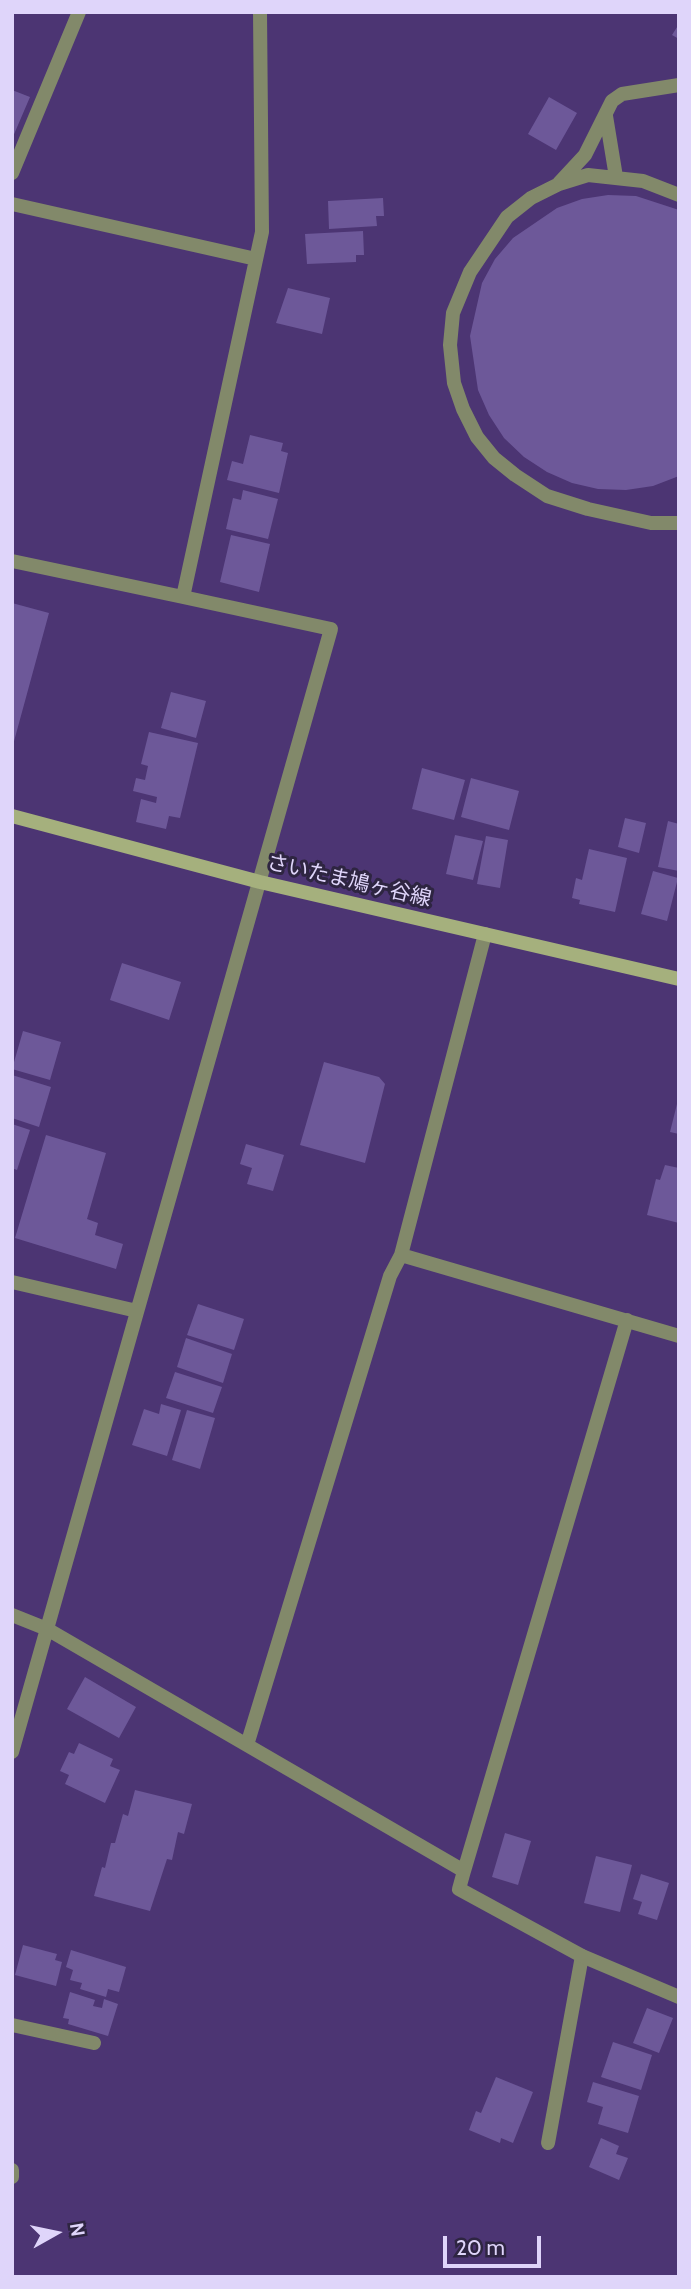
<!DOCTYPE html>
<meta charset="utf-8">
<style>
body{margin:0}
#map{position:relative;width:691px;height:2289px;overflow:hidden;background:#4c3573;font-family:Cabin,sans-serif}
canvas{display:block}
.frame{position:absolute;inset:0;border:14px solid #dfd5fa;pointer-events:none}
.north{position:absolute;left:21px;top:2198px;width:70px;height:70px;-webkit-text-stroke:5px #2e2541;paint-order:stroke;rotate:81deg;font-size:19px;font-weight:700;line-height:28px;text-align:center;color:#dfd5fa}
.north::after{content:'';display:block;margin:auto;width:24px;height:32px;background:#dfd5fa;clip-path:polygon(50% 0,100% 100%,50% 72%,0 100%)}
.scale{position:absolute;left:443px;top:2236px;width:98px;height:32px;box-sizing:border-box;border:4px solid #dfd5fa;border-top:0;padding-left:9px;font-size:21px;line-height:24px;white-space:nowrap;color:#dfd5fa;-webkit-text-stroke:5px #2e2541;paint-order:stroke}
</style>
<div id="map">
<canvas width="691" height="2289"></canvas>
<div class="frame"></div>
<div class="north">N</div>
<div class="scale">20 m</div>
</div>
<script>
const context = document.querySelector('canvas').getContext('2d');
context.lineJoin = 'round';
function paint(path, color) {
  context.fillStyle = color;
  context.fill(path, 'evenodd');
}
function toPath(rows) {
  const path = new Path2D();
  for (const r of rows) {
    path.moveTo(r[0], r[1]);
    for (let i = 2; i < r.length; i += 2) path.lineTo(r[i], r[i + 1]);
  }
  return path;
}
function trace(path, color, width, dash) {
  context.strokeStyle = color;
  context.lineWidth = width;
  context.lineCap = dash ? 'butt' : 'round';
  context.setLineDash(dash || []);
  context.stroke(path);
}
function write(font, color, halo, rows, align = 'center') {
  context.font = font + ' Cabin,"Noto Sans JP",sans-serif';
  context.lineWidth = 6;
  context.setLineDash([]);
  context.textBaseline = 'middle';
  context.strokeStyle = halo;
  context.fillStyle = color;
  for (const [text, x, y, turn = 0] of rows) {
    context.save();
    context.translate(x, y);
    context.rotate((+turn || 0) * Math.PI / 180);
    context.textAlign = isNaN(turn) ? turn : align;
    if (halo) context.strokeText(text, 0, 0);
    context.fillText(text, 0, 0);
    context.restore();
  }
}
paint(toPath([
 [679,24,679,39,672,35],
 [12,90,30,97,12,139],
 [549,97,577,113,556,150,528,134],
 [608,195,636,196,679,210,679,476,653,486,626,490,598,489,572,483,547,472,524,457,504,438,489,415,478,390,470,336,482,283,495,259,513,238,557,208,582,199],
 [383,198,384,216,376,216,377,226,329,229,328,201],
 [363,231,364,255,356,255,356,262,307,264,305,234],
 [288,288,330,298,322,334,276,323],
 [250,435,283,443,281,451,288,453,279,493,227,480,232,461,243,464],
 [243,490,278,499,268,539,226,529,233,498,241,500],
 [231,535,270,544,259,592,220,582],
 [12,603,49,613,13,745,12,745],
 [171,692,206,701,196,738,161,728],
 [149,732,198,743,180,818,169,816,166,829,136,822,141,799,156,803,157,797,133,791,136,778,145,780,148,766,141,764],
 [422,768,465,780,454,820,412,809],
 [471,778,519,791,509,830,461,817],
 [625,818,646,823,639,853,618,847],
 [668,821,679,824,679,871,658,867],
 [455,835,483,841,473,880,446,874],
 [486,836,508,840,500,888,477,884],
 [589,849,627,858,615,912,579,904,580,900,572,898,576,878,582,880],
 [653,871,678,878,667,921,641,914],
 [122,963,181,982,169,1020,110,1000],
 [23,1031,61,1042,50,1080,12,1069],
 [324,1062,379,1077,385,1084,365,1163,300,1145],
 [12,1075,51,1087,39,1127,12,1118],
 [678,1100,679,1100,679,1134,670,1132],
 [12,1124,30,1130,17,1170,12,1168],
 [46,1135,106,1153,87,1219,98,1223,95,1235,123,1244,116,1269,15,1238],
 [246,1144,284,1155,273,1191,247,1184,252,1168,240,1164],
 [665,1165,679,1168,679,1223,647,1215,656,1179,660,1180],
 [198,1304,244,1319,234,1350,187,1335],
 [186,1338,232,1354,223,1383,177,1367],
 [175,1372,222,1387,213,1413,166,1398],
 [161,1404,181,1410,167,1456,132,1445,144,1409,159,1414],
 [187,1410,215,1418,200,1469,172,1460],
 [85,1677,136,1707,119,1738,67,1709],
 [79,1743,113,1759,110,1766,120,1770,105,1803,65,1784,69,1775,60,1771,69,1752,74,1754],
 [135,1790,192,1804,184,1834,178,1832,172,1860,167,1859,150,1911,94,1896,102,1867,105,1868,111,1843,115,1843,123,1814,128,1816],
 [505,1833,531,1841,518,1885,492,1877],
 [596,1856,632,1865,620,1912,584,1903],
 [641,1874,669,1883,657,1920,638,1914,642,1902,633,1899],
 [23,1945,57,1954,55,1960,62,1962,56,1986,15,1975],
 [71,1950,126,1967,119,1992,108,1989,106,1997,80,1989,82,1983,70,1980,73,1970,66,1967],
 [70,1992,95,2000,93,2006,102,2008,104,1999,118,2004,108,2036,68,2024,69,2019,63,2018],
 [647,2008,673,2018,659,2053,633,2043],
 [613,2042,652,2055,641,2090,601,2077],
 [496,2077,533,2092,513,2143,501,2138,500,2143,469,2130,476,2111,481,2113],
 [593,2082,639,2096,628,2133,598,2124,603,2107,587,2102],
 [601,2138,619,2146,616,2154,628,2158,619,2180,589,2167]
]), '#6d5899');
trace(toPath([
 [606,116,616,177],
 [559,183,585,155,612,101,622,94,679,85],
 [679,195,643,181,588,175,559,184,531,198,507,217,470,272,453,313,450,345,454,383,463,409,477,437,494,458,515,475,547,496,588,509,651,523,679,523],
 [12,2025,94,2043],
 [548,2143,582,1956]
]), '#82896a', 14);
trace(toPath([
 [12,173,79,12],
 [12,204,256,259],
 [12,561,183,597],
 [401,1255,679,1336],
 [12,1282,137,1311],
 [12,1615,47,1629,464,1871,459,1889,582,1956,679,1997],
 [247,1745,390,1276,401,1255,485,934],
 [12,1752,331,629,183,597,262,232,260,12],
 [464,1871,627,1320],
 [12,2170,12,2177]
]), '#82896a', 14);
trace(toPath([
 [12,816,260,882,679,979]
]), '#a5b07d', 14);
write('21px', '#dfd5fa', '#2e2541', [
 ["さいたま鳩ヶ谷線",349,881,13]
]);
</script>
